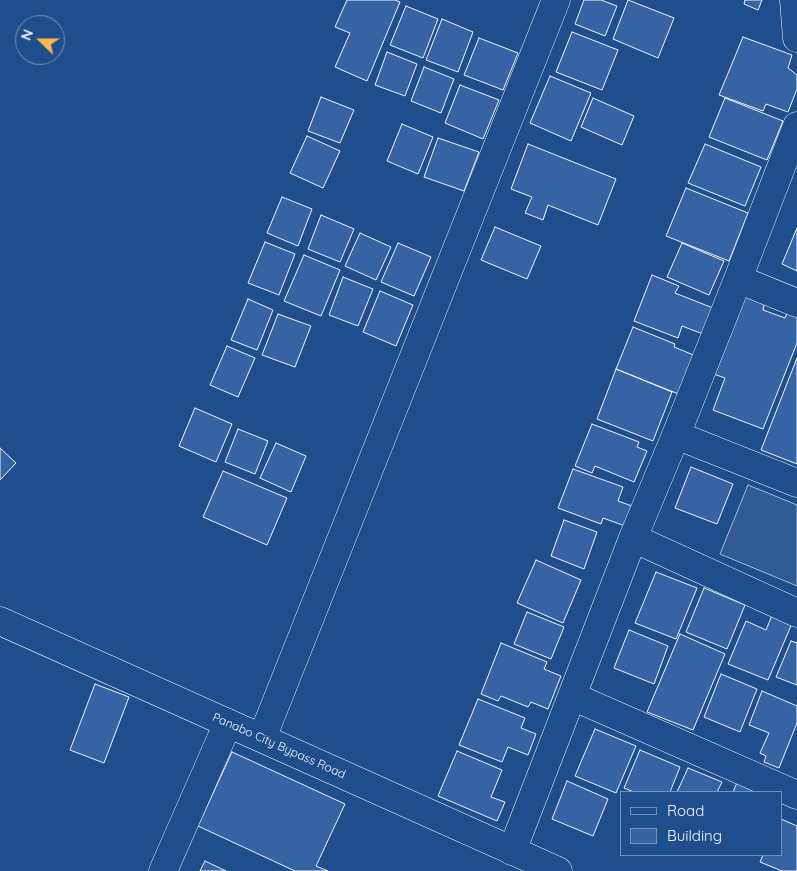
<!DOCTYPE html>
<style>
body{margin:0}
#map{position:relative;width:797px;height:871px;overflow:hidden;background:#1f4e8c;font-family:Quicksand,sans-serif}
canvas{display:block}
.legend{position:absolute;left:620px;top:791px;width:162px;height:65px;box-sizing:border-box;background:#1f4e8c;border:1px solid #7391ba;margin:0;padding:6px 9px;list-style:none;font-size:15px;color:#f2f6ff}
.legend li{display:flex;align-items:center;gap:10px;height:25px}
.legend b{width:25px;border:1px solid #7391ba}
.north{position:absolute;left:15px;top:15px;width:50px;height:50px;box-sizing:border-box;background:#1f4e8c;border:1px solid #7391ba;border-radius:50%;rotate:292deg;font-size:14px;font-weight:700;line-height:20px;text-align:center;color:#f2f6ff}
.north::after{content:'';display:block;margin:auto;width:18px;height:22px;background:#ffb74d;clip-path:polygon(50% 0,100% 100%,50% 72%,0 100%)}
</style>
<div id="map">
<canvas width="797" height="871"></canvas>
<ul class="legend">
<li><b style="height:6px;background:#1f4e8c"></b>Road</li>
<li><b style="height:14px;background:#3563a3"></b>Building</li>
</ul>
<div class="north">N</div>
</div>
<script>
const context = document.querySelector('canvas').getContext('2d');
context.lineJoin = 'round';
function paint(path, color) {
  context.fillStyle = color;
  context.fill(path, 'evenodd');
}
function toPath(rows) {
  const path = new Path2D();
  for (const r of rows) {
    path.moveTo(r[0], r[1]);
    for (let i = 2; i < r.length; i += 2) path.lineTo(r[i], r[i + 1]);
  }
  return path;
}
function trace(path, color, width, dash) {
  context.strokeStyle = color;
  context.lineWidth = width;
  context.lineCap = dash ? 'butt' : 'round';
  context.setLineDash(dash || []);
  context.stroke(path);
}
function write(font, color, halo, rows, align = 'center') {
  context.font = font + ' Quicksand,sans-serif';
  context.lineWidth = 4;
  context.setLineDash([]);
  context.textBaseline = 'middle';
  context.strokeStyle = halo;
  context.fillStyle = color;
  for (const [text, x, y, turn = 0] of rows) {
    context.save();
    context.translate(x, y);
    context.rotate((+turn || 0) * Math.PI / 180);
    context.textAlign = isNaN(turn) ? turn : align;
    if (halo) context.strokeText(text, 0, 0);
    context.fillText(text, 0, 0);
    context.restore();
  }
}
const built = toPath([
 [748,485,797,505,797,586,720,554,748,485]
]);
paint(built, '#305b95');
trace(built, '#a8bbd7', 1);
const building = toPath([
 [347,0,395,0,400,2,367,81,335,67,350,33,335,27,347,0],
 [584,0,601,0,617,6,605,36,575,24,584,0],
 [628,0,674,18,658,58,613,39,628,0],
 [745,0,762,0,758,10,744,4,745,0],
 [406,6,438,19,423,58,390,45,406,6],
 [442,19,473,32,458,72,426,60,442,19],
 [572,32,618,50,602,90,556,72,572,32],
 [743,37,792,55,788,68,797,75,797,89,788,112,766,104,763,111,719,95,743,37],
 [479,38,518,53,503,90,464,75,479,38],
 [387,52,417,64,405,96,375,85,387,52],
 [424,67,454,79,441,113,411,101,424,67],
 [550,76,591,93,571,141,530,123,550,76],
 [460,85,499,100,483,139,445,123,460,85],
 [321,97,354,110,340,143,308,131,321,97],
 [593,98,634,116,622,145,581,127,593,98],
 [725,98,783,121,767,160,709,137,725,98],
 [402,124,433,137,418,174,387,161,402,124],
 [307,136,340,151,323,188,290,173,307,136],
 [438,138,479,152,464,191,424,177,438,138],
 [528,144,616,179,598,225,548,205,543,220,525,213,532,197,511,189,528,144],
 [705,144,761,167,745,206,688,183,705,144],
 [686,188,748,213,729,261,666,236,686,188],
 [282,197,312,209,298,246,267,233,282,197],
 [321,215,354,229,340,262,308,249,321,215],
 [495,227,541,246,527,279,481,260,495,227],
 [797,228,797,271,782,264,797,228],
 [360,233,391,247,376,280,345,266,360,233],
 [265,242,295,254,279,295,248,283,265,242],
 [398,243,431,257,414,296,381,282,398,243],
 [682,243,724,261,709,295,667,277,682,243],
 [304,255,340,270,321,316,284,301,304,255],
 [652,275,679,286,675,293,713,308,703,334,682,326,678,338,634,321,652,275],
 [343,277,373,289,358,326,329,315,343,277],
 [380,291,413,305,396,346,363,332,380,291],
 [740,291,765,301,763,310,785,318,789,308,797,311,797,343,763,429,713,410,725,378,708,372,740,291],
 [248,299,273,310,257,350,231,340,248,299],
 [278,314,311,326,295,367,262,355,278,314],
 [633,327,675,344,674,347,696,356,681,395,616,369,633,327],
 [227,346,255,358,238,397,210,385,227,346],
 [797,358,797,464,761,450,797,358],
 [616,369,672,392,653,441,597,419,616,369],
 [195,408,232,424,216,462,179,446,195,408],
 [592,424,639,442,637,447,647,451,634,482,595,466,592,473,575,466,592,424],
 [238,429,268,441,255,474,225,462,238,429],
 [276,443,306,456,291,492,260,478,276,443],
 [0,448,16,463,0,480,0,448],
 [691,467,733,484,717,524,675,508,691,467],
 [573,469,623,487,618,501,632,506,625,526,603,518,601,524,558,508,573,469],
 [223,471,287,498,267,545,203,517,223,471],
 [564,520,597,532,584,569,551,556,564,520],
 [536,560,581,580,563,623,517,603,536,560],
 [656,572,697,588,676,639,635,623,656,572],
 [704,588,745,605,727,649,686,632,704,588],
 [527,612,564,627,551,659,514,644,527,612],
 [773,613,793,621,768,680,728,664,746,621,766,630,773,613],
 [629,630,668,646,654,684,614,668,629,630],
 [680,634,725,654,693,730,647,712,680,634],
 [791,641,797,643,797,685,776,677,791,641],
 [501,643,547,662,544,669,561,676,548,709,531,702,528,707,501,696,498,701,481,694,501,643],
 [721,674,757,689,740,732,704,717,721,674],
 [95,684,129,697,104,763,70,750,95,684],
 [762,691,797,706,797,723,779,768,764,762,766,756,760,753,769,733,749,725,762,691],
 [478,699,525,718,521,728,536,734,528,755,508,747,502,762,459,745,478,699],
 [595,729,636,746,616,793,575,776,595,729],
 [640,750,680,767,670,792,634,792,624,788,640,750],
 [457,751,502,770,491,797,505,802,497,821,438,796,457,751],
 [232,752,345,804,316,866,328,871,295,871,198,826,232,752],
 [688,768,722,782,717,792,677,792,688,768],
 [739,778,773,792,733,792,739,778],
 [567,781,608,799,593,836,552,819,567,781],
 [781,819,797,826,797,871,782,871,760,862,763,855,781,855,781,819],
 [205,861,226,871,200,871,205,861]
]);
paint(building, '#3563a3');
trace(building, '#f2f6ff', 1);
const minor = toPath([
 [794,0,797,38],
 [738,279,797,303],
 [676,435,797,483],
 [633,538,797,613],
 [572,696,797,795],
 [262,738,556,0],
 [512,851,633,538,676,435,738,279,797,126],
 [163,871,228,723]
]);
const major = toPath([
 [0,621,558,871]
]);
trace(minor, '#f2f6ff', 29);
trace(major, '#f2f6ff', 29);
trace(minor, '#1f4e8c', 28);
trace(major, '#1f4e8c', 28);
write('12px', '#f2f6ff', '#1f4e8c', [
 ["Panabo City Bypass Road",279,746,24]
]);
</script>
